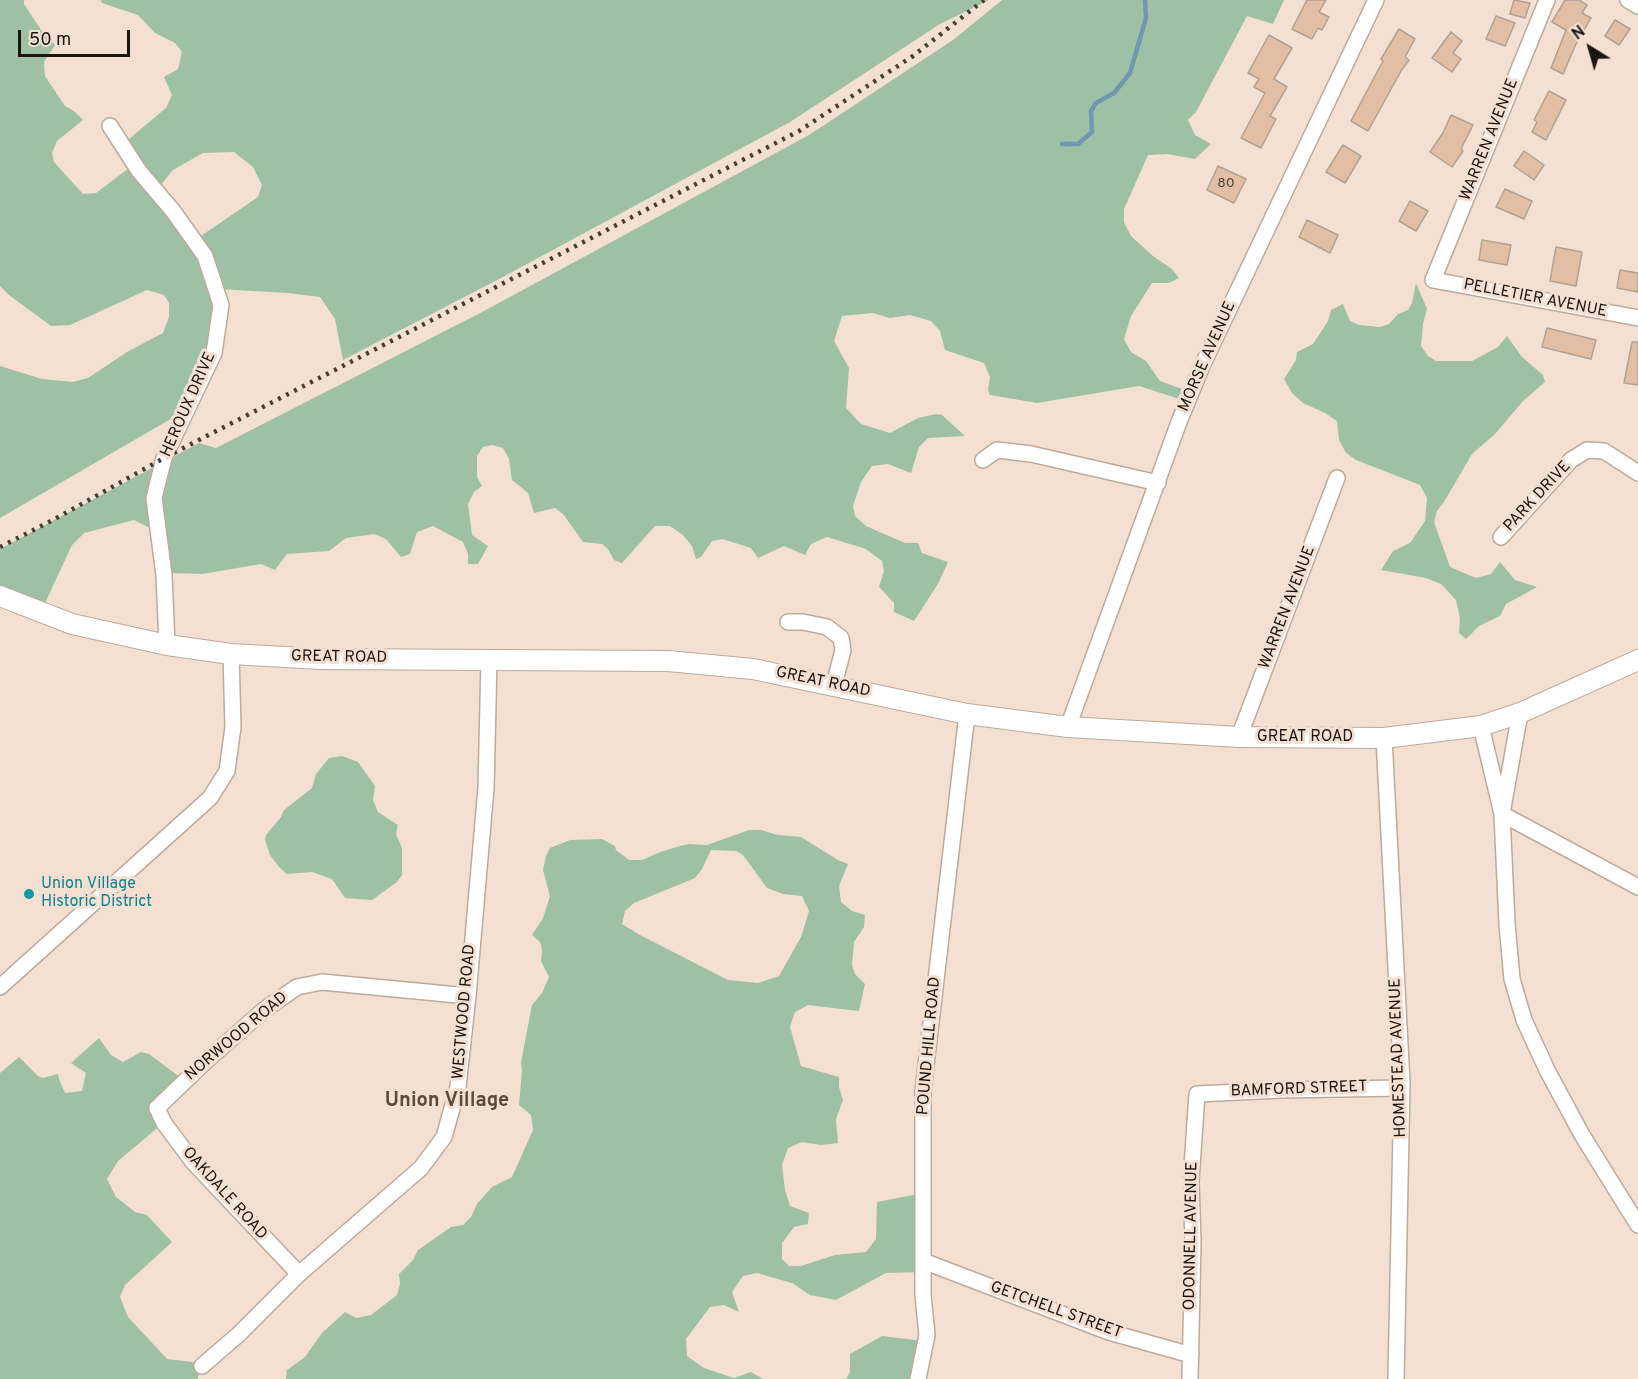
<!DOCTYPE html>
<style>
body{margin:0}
#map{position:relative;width:1638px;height:1379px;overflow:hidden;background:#f3e0d2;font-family:Overpass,sans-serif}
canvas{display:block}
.north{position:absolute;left:1560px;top:18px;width:60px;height:60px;-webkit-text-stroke:4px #f3e0d2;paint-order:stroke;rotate:323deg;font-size:16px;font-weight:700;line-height:24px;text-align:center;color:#1b1510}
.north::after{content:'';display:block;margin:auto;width:21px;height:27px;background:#1b1510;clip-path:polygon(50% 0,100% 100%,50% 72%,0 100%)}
.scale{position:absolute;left:18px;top:30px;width:112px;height:27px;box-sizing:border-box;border:3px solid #1b1510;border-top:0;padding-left:8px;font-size:18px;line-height:21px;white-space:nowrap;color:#1b1510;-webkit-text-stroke:4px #f3e0d2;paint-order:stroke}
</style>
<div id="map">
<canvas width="1638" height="1379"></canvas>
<div class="north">N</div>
<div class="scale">50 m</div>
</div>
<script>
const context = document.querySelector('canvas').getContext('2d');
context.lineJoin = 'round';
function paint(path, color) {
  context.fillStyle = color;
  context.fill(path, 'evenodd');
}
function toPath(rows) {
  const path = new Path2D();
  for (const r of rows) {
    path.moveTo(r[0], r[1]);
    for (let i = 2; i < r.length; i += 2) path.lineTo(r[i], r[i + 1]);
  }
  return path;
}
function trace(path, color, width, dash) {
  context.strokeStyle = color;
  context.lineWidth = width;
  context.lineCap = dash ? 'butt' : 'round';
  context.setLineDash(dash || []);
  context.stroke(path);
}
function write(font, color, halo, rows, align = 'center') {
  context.font = font + ' Overpass,sans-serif';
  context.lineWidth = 6;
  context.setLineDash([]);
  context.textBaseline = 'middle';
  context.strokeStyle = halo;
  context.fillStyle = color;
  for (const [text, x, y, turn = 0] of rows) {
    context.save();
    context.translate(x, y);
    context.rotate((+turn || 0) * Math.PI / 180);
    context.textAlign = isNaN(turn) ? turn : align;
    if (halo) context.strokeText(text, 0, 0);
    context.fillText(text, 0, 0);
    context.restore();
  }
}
paint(toPath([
 [0,0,24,0,24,4,41,30,55,45,44,62,45,76,65,106,74,111,83,120,57,141,52,153,54,162,83,194,96,193,133,165,123,144,166,108,172,95,164,77,178,69,182,52,175,43,155,33,138,15,102,3,101,0,989,0,940,24,790,122,501,278,343,360,335,319,320,297,288,293,218,289,217,325,194,388,181,413,0,518,0,366,42,379,73,382,88,378,127,352,163,333,169,317,169,303,164,295,147,290,70,325,51,326,9,295,0,286],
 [234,152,253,167,262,185,258,197,195,240,156,191,173,170,203,153],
 [1002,0,1284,0,1273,24,1247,16,1196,112,1188,120,1195,135,1211,144,1195,159,1167,154,1148,155,1124,209,1124,222,1131,236,1153,256,1172,269,1179,278,1169,283,1152,283,1131,316,1124,339,1131,352,1146,361,1160,381,1193,393,1189,402,1139,386,1037,403,990,395,988,390,990,377,984,363,945,350,940,331,931,321,910,315,890,318,873,313,842,316,834,341,849,368,846,408,861,424,890,433,918,418,936,414,942,415,965,436,928,438,919,447,911,473,888,464,872,466,861,482,853,506,855,516,866,526,905,543,918,543,922,553,948,562,938,584,914,621,894,612,894,603,879,587,884,571,882,561,866,549,827,537,811,544,805,555,784,546,758,558,751,548,722,539,712,541,701,557,696,559,692,546,683,535,670,526,655,526,622,563,614,560,608,549,602,544,583,542,563,514,555,508,534,513,528,493,512,480,509,459,503,448,492,445,483,447,477,456,477,477,482,486,474,492,468,504,472,535,488,546,478,564,468,564,468,554,463,542,433,526,417,532,410,554,401,557,386,539,374,534,346,538,329,551,287,554,275,570,261,564,202,574,170,573,160,533,134,520,84,533,72,545,39,616,0,600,0,549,199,443,216,448,484,311,809,135,953,40],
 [1416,283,1427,309,1423,324,1421,346,1428,356,1436,361,1472,361,1498,347,1507,336,1522,357,1543,375,1545,382,1524,400,1495,434,1472,454,1444,502,1437,511,1434,522,1450,567,1476,578,1491,574,1500,562,1515,580,1537,587,1506,604,1500,616,1479,626,1466,639,1459,633,1460,618,1456,600,1441,584,1426,578,1381,570,1393,551,1410,543,1425,521,1427,498,1420,485,1356,460,1346,453,1339,440,1337,421,1325,413,1303,403,1292,393,1284,379,1296,360,1297,352,1313,344,1328,321,1331,310,1343,304,1350,321,1359,325,1380,327,1389,324,1398,314,1408,310,1412,303],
 [342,756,358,762,375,786,373,800,378,812,398,825,396,834,402,848,402,875,397,882,372,900,345,898,332,879,312,872,287,874,279,867,270,855,265,840,266,835,281,817,284,810,312,788,316,774,329,758],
 [749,830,761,830,778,835,801,837,838,860,848,864,839,886,841,902,852,911,865,915,864,927,854,942,852,965,855,974,865,984,859,1011,808,1005,795,1012,790,1027,801,1066,839,1077,839,1087,843,1100,836,1119,838,1143,821,1145,802,1142,788,1148,782,1165,785,1190,790,1206,809,1213,808,1224,794,1227,782,1243,782,1259,789,1266,801,1266,835,1255,866,1252,876,1239,877,1202,918,1194,922,1272,886,1273,836,1300,810,1295,792,1283,757,1273,743,1276,732,1292,739,1312,724,1305,710,1307,686,1339,687,1356,704,1368,734,1378,751,1372,763,1379,286,1379,287,1370,305,1357,322,1333,345,1312,356,1318,371,1315,397,1295,400,1284,399,1274,413,1260,418,1250,451,1227,463,1225,471,1217,477,1204,492,1187,512,1177,533,1130,531,1115,519,1105,522,1070,521,1062,532,1005,542,993,549,977,541,961,542,950,540,942,532,935,543,918,550,896,543,870,546,856,550,848,570,840,602,839,615,846,616,850,629,860,642,860,660,852,680,846,689,844,707,845],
 [711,850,736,851,743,855,767,888,783,894,802,896,809,911,801,937,779,976,758,983,728,980,640,935,622,924,625,911,634,903,695,878,702,869],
 [99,1038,111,1055,123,1062,141,1052,149,1054,181,1078,163,1099,161,1125,118,1161,107,1179,116,1197,135,1212,147,1215,172,1242,125,1285,120,1297,128,1317,167,1359,200,1363,198,1379,0,1379,0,1073,19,1057,38,1076,43,1078,58,1074,59,1079,65,1093,82,1091,86,1073,71,1063],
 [882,1336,923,1341,919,1379,846,1379,850,1372,850,1354]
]), '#9ec1a5');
trace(toPath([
 [1062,144,1078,144,1092,132,1091,111,1096,103,1114,93,1130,73,1146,18,1145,0]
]), '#7497b1', 4.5);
const building = toPath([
 [1307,0,1326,0,1319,12,1329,17,1322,30,1318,28,1312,39,1292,29,1307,0],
 [1514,0,1530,3,1525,18,1510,14,1514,0],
 [1565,0,1579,0,1587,5,1582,13,1591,18,1576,44,1563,74,1551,68,1566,30,1552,22,1565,0],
 [1496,16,1515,23,1505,46,1486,39,1496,16],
 [1615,20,1630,29,1619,45,1605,36,1615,20],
 [1399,29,1415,39,1405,57,1409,60,1401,71,1368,131,1351,121,1383,61,1381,59,1399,29],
 [1451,32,1462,41,1453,53,1461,59,1452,72,1432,58,1451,32],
 [1269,35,1292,48,1274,79,1287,87,1270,116,1276,119,1261,148,1241,138,1265,93,1254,87,1259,79,1248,73,1269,35],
 [1549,91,1566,100,1546,140,1532,132,1537,122,1534,120,1549,91],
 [1451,115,1473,125,1461,149,1463,151,1452,167,1430,152,1443,133,1451,115],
 [1343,145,1361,156,1345,183,1326,172,1343,145],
 [1524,151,1544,165,1534,180,1514,166,1524,151],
 [1218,166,1246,179,1234,203,1207,190,1218,166],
 [1505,189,1532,201,1524,219,1496,207,1505,189],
 [1410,201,1428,211,1416,231,1399,221,1410,201],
 [1307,220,1338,235,1330,253,1299,237,1307,220],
 [1482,240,1511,245,1507,265,1479,260,1482,240],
 [1556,247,1582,252,1576,286,1550,281,1556,247],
 [1620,270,1638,273,1638,292,1617,288,1620,270],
 [1547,328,1596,340,1591,359,1542,347,1547,328],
 [1632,342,1638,342,1638,385,1624,383,1632,342]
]);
paint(building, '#e2bfa4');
trace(building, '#b2a093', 1.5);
const minor = toPath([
 [1547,0,1433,280,1638,318],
 [1628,0,1638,6],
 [110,126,139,171,173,211,205,256,221,305,214,353,164,458,154,498,164,575,167,645],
 [983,460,997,450,1031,454,1158,483],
 [1501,537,1571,460,1587,450,1604,451,1638,473],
 [788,622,803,622,827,627,841,638,843,650,834,685],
 [1481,726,1502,814,1507,924,1512,979,1524,1020,1547,1070,1582,1135,1638,1225],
 [1068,727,1179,422,1202,366,1376,0],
 [1239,737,1337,478],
 [1384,738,1402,1083,1396,1379],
 [1503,808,1520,713],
 [1502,814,1638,887],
 [0,987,210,798,227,771,233,727,231,654],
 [923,1261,1109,1332,1191,1355],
 [299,1274,193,1162,164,1123,157,1108,206,1061,264,1010,297,987,322,982,468,996],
 [202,1366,239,1334,299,1274,421,1168,444,1137,458,1087,468,996,486,788,489,660],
 [918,1379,927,1335,923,1295,923,1091,967,714],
 [1190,1379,1193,1242,1191,1181,1197,1094,1280,1090,1401,1088]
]);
const major = toPath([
 [0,596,72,624,167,645,231,654,321,659,668,661,753,669,967,714,1068,727,1239,737,1384,738,1481,726,1520,713,1638,660]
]);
trace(minor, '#bcaa9c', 18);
trace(major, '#bcaa9c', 22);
trace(minor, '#fff', 15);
trace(major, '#fff', 20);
trace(toPath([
 [0,547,53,520,164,458,799,131,913,56,984,0]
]), '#463d36', 4.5, [3, 6]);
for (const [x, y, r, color] of [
 [29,894,6,"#0f9aa8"]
]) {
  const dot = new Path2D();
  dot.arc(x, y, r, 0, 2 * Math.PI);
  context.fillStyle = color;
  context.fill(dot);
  trace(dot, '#f3e0d2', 2);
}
write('14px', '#4d4035', null, [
 ["80",1226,184]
]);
write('16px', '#1b1510', '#f3e0d2', [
 ["WARREN AVENUE",1490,140,-68],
 ["PELLETIER AVENUE",1535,299,11],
 ["MORSE AVENUE",1208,357,-66],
 ["HEROUX DRIVE",189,405,-66],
 ["PARK DRIVE",1538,497,-47],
 ["WARREN AVENUE",1288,608,-69],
 ["GREAT ROAD",339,658,1],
 ["GREAT ROAD",823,683,12],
 ["GREAT ROAD",1305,738],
 ["WESTWOOD ROAD",465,1012,-85],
 ["NORWOOD ROAD",237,1037,-40],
 ["POUND HILL ROAD",930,1046,-85],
 ["HOMESTEAD AVENUE",1399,1058,-92],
 ["BAMFORD STREET",1299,1090,-2],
 ["OAKDALE ROAD",224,1194,48],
 ["ODONNELL AVENUE",1192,1236,-89],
 ["GETCHELL STREET",1056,1311,20]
]);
write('16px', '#0d838f', '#f3e0d2', [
 ["Union Village",41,885],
 ["Historic District",41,903]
], 'left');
write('bold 20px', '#5b4b3f', '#f3e0d2', [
 ["Union Village",447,1102]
]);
</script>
